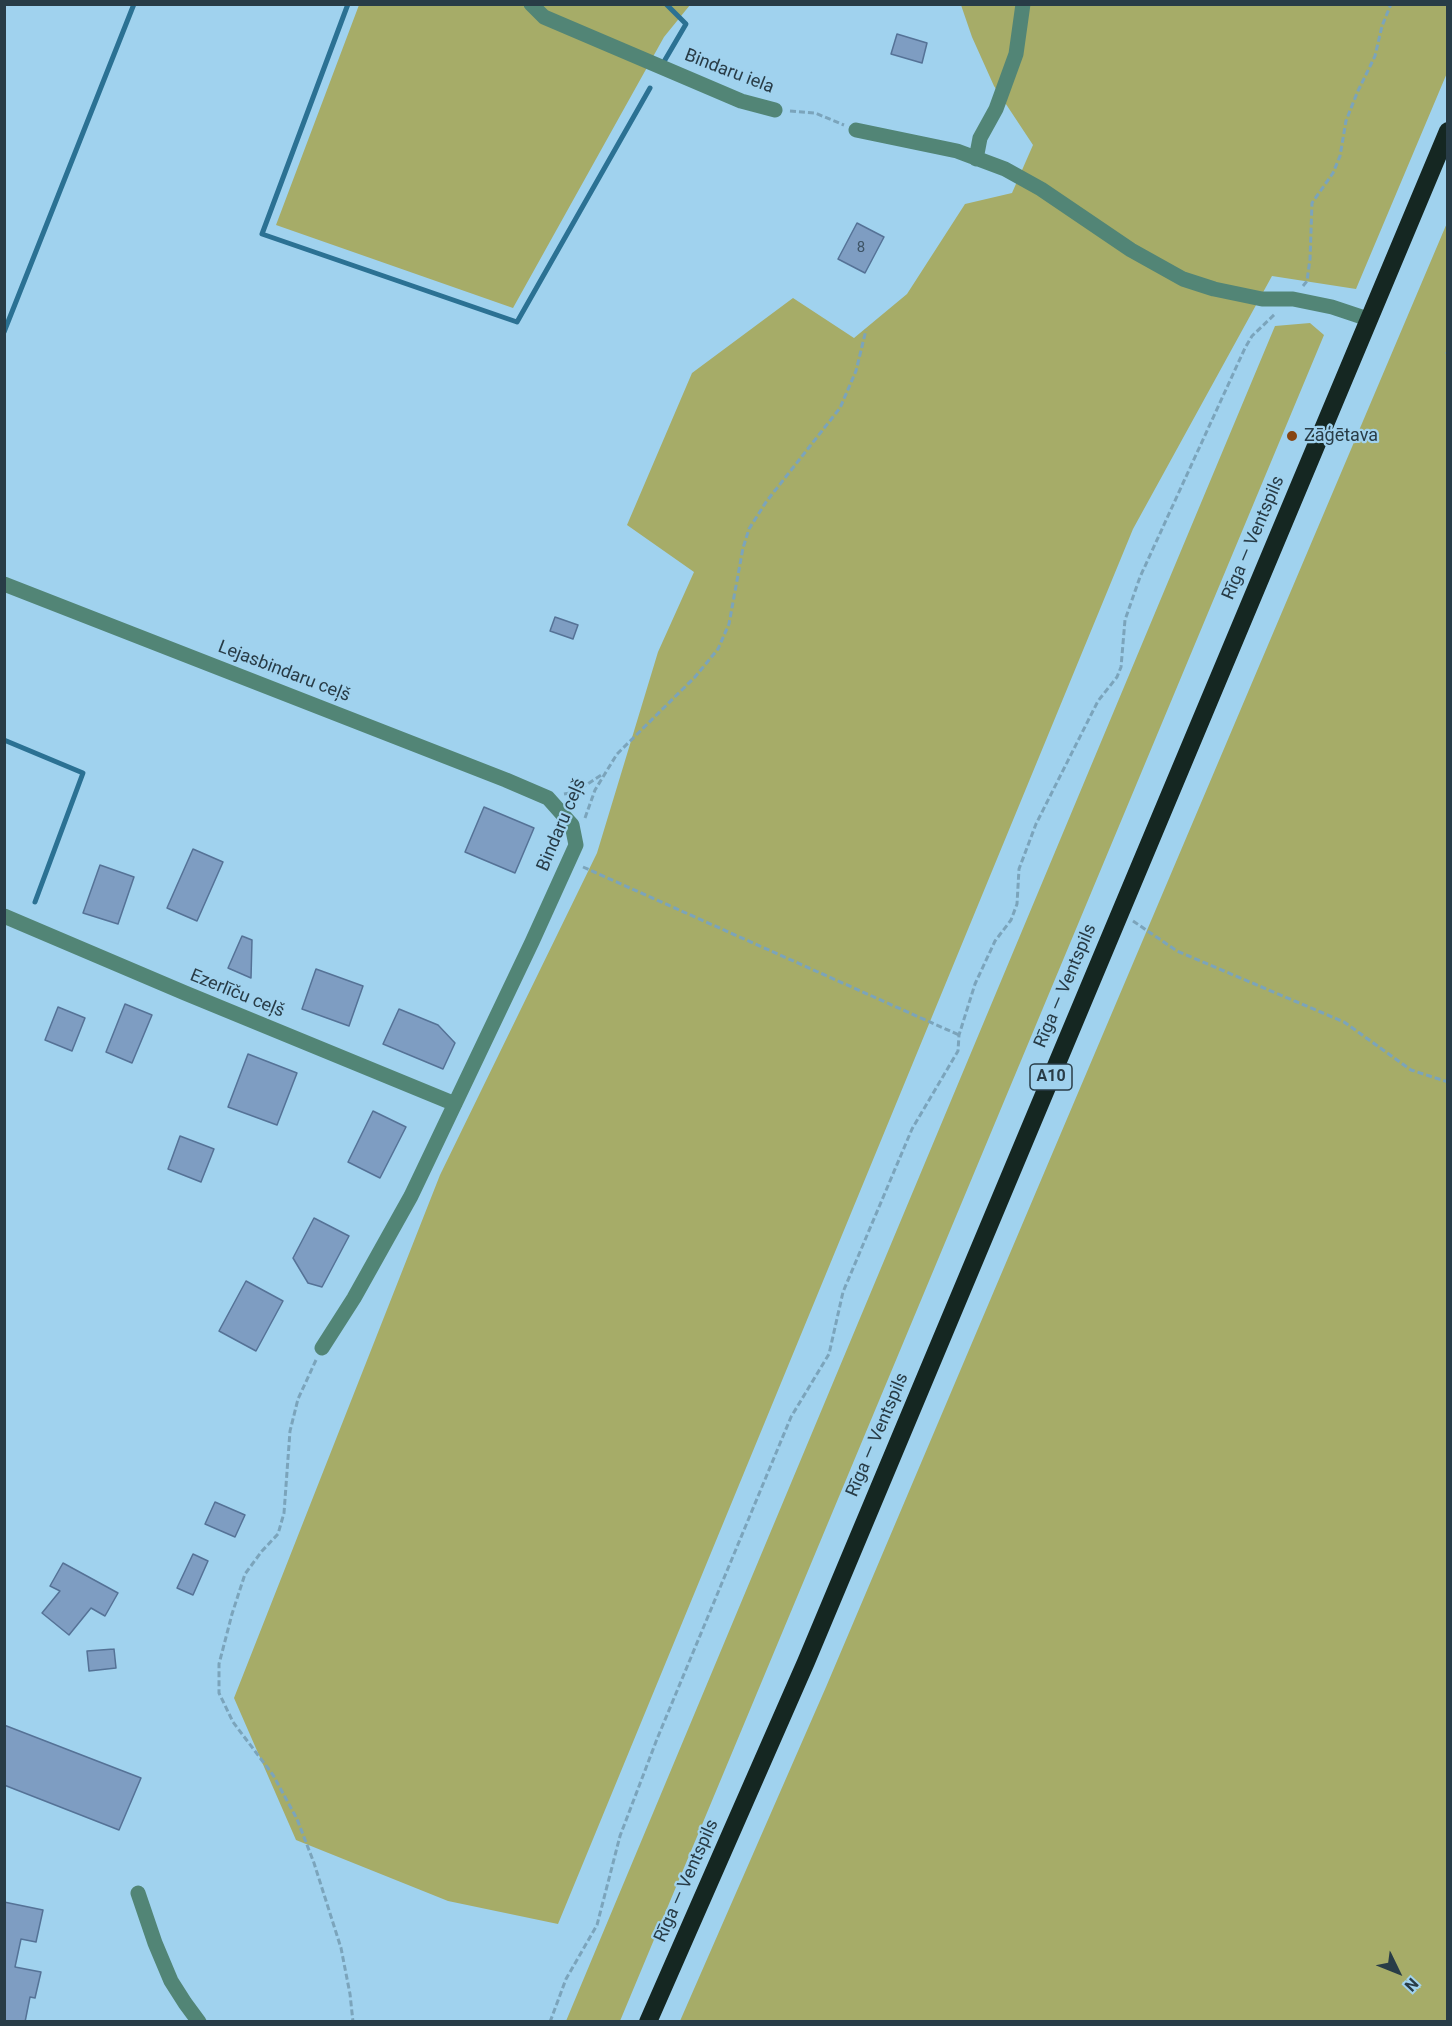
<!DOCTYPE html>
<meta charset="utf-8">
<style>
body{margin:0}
#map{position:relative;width:1452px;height:2026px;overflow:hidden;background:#a0d2ee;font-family:Roboto,sans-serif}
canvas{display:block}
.frame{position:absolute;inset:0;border:6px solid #283c47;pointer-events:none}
.north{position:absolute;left:1368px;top:1942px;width:60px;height:60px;-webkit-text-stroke:4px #a0d2ee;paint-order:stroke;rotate:133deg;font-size:16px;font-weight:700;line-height:24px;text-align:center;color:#283c47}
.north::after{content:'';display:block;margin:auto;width:21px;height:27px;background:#283c47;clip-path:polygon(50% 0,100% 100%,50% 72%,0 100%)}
</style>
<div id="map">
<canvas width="1452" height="2026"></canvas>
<div class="frame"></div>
<div class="north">N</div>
</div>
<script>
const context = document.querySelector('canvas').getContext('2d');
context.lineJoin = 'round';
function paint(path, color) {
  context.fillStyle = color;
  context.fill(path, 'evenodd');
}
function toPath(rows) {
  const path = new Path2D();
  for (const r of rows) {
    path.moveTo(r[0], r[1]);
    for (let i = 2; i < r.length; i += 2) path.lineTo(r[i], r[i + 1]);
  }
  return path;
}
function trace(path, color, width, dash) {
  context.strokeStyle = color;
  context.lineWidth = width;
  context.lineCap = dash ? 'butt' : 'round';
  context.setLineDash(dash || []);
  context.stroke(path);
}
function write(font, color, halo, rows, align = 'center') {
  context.font = font + ' Roboto,sans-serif';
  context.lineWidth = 4.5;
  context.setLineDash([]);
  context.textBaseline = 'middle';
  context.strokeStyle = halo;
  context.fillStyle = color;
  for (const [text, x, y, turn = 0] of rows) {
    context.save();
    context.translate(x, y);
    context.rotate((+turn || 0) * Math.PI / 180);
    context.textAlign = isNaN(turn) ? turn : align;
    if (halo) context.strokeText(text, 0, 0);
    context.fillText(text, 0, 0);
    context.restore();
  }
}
paint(toPath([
 [359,5,690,5,664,37,513,308,276,225],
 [961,5,1447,5,1447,73,1356,289,1272,276,1133,529,558,1924,448,1901,296,1840,234,1698,440,1175,597,853,658,652,694,572,627,525,692,373,793,298,854,338,907,294,965,204,1012,193,1033,145,994,86,972,37],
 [1447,223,1447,2021,680,2021,826,1687],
 [1310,323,1324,335,620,2021,566,2021,1275,326]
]), '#a6ac68');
trace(toPath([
 [348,4,262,234,517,322,650,88],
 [662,65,686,24,666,4],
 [4,332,134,4],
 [4,740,83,773,35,902]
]), '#2b7193', 5);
const building = toPath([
 [897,34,927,43,922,63,891,54,897,34],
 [857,223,884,237,865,273,838,259,857,223],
 [555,617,578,625,573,639,550,631,555,617],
 [484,807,534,828,515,873,465,852,484,807],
 [193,849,223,862,197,921,167,908,193,849],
 [100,865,134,877,118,924,83,913,100,865],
 [242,936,252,940,251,978,228,968,242,936],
 [316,969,363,986,349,1026,302,1009,316,969],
 [125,1004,152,1015,132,1063,106,1052,125,1004],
 [58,1007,85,1018,72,1051,45,1040,58,1007],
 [399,1009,438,1025,455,1043,443,1069,383,1044,399,1009],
 [248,1054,297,1073,277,1125,228,1107,248,1054],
 [373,1111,406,1127,380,1178,348,1162,373,1111],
 [180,1136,214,1149,201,1182,168,1169,180,1136],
 [314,1218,349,1236,322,1287,308,1283,293,1258,314,1218],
 [246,1281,283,1301,256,1351,219,1331,246,1281],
 [215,1502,245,1515,235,1537,205,1524,215,1502],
 [193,1554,208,1561,193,1595,177,1588,193,1554],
 [63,1563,118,1593,105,1616,91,1608,69,1635,42,1613,60,1591,50,1586,63,1563],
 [114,1649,116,1668,89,1671,87,1651,114,1649],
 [4,1725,141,1778,119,1830,4,1785,4,1725],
 [4,1902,43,1910,36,1942,21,1939,15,1967,41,1972,35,1998,30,1997,25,2022,4,2022,4,1902]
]);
paint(building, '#7e9dc2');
trace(building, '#557296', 1.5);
trace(toPath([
 [790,111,815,113,844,125],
 [1303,286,1307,281,1310,259,1312,203,1333,173,1340,156,1346,121,1357,93,1375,56,1382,26,1391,4],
 [1446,352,1448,354],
 [564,794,575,792,603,774],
 [585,818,595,790,617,754,695,677,718,649,729,624,743,548,749,529,766,502,840,408,856,371,866,330],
 [583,867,959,1035],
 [1133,921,1177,951,1344,1022,1411,1070,1448,1082],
 [316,1360,298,1399,290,1431,284,1513,278,1534,262,1551,245,1574,232,1614,219,1664,219,1693,233,1722,273,1775,297,1819,314,1863,341,1948,350,1994,353,2022],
 [550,2022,566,1979,597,1925,620,1836,657,1739,729,1566,791,1417,829,1354,843,1292,912,1129,958,1051,959,1035,975,984,995,941,1011,920,1017,904,1019,869,1036,824,1098,701,1117,677,1121,667,1125,620,1140,577,1245,348,1252,336,1275,314]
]), '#7ba4bb', 3, [6, 3]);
trace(toPath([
 [531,4,544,17,741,101,775,110],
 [856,130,957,151,1005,169,1041,189,1131,250,1183,279,1214,289,1262,299,1293,299,1332,307,1368,319],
 [976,159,980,138,996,109,1016,54,1023,4],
 [4,584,506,780,548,798,572,825,576,845,532,942,411,1196,354,1298,322,1348],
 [4,916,185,993,455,1104],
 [138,1893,155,1943,171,1981,185,2003,199,2022]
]), '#528576', 15);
trace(toPath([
 [648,2022,806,1662,1448,131]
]), '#152722', 18);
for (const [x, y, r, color] of [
 [1292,436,6,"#874512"]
]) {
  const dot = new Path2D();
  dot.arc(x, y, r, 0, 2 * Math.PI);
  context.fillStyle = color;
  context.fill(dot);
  trace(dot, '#a0d2ee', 2);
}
write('15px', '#3e5466', null, [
 ["8",861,248]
]);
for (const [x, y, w] of [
 [1051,1077,42]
]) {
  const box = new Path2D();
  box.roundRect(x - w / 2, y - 13, w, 26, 4.5);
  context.fillStyle = '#a0d2ee';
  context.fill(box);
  trace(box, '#283c47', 1.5);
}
write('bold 16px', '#283c47', null, [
 ["A10",1051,1077]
]);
write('18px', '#283c47', '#a0d2ee', [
 ["Bindaru iela",729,72,21],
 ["Rīga — Ventspils",1254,538,-67],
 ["Lejasbindaru ceļš",284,672,21],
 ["Bindaru ceļš",562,825,-67],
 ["Rīga — Ventspils",1066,986,-67],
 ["Ezerlīču ceļš",237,994,22],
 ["Rīga — Ventspils",878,1435,-67],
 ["Rīga — Ventspils",687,1881,-66]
]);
write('18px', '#283c47', '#a0d2ee', [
 ["Zāģētava",1304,436]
], 'left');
</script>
